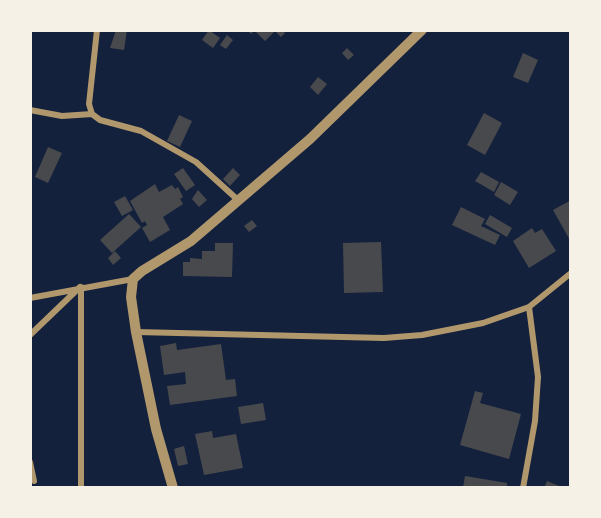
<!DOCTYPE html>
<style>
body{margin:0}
#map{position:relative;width:601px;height:518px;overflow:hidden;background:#14213d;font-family:"Alegreya Sans",sans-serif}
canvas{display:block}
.frame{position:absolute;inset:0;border:32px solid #f6f1e7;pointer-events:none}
</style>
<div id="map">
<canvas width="601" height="518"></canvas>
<div class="frame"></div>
</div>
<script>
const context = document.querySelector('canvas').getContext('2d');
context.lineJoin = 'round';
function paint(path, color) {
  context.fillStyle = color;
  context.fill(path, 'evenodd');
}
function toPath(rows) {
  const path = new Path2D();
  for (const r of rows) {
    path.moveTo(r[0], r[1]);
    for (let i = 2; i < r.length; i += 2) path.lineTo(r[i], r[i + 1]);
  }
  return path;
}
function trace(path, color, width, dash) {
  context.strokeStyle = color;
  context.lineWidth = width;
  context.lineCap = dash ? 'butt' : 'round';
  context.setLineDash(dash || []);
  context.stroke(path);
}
paint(toPath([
 [116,30,127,30,124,50,110,48],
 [209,30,220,38,213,48,202,40],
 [247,30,282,30,285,33,281,37,275,31,265,41,254,30,251,34],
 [227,35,233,40,226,49,220,45],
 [347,48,354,55,348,60,342,53],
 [523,53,538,60,528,83,513,77],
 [318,77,327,84,318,95,310,87],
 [484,113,502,123,485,155,467,145],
 [179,115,192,121,180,147,167,141],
 [48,147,62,153,48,183,35,177],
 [183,168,195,185,186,191,174,174],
 [233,168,240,175,230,186,223,179],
 [481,172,499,182,494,192,475,181],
 [501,182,518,192,510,205,494,195],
 [155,184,159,192,172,185,175,189,178,187,183,197,180,199,183,204,163,217,170,230,150,242,142,228,147,225,145,221,142,223,130,201],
 [198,190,207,200,199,207,192,199],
 [125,196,133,210,122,216,114,202],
 [571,200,571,242,553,210],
 [461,207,485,219,481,226,500,235,495,245,452,225],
 [129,214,141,227,112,253,100,240],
 [490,215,512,228,507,237,485,224],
 [252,220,257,226,249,232,244,226],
 [532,228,535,233,542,229,556,251,529,268,513,241],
 [381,242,383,292,344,293,343,243],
 [215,243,233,243,232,277,183,276,183,262,190,262,190,258,202,259,202,251,215,251],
 [115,251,121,258,113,265,108,258],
 [176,343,177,350,221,344,226,380,235,379,237,396,170,405,167,386,186,384,185,372,164,375,160,346],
 [475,391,483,393,480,403,521,414,509,459,460,445],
 [263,403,266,420,241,424,238,407],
 [212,431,213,438,236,434,243,468,204,475,195,434],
 [184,446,188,464,178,466,174,449],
 [465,476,507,483,507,488,463,488],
 [547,481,564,488,544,488]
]), '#48494c');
trace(toPath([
 [30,110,62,116,92,114,100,120,141,131,196,162,238,200],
 [92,114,89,104,97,30],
 [30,298,133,279],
 [136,332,384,338,422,335,483,323,529,307,571,273],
 [30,335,80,287],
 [30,462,34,481],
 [81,488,81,287],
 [523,488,535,421,538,377,529,307]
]), '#b1986c', 6);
trace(toPath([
 [173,488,156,429,136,332,131,297,133,279,142,271,191,241,310,139,422,30]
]), '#b1986c', 10);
</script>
